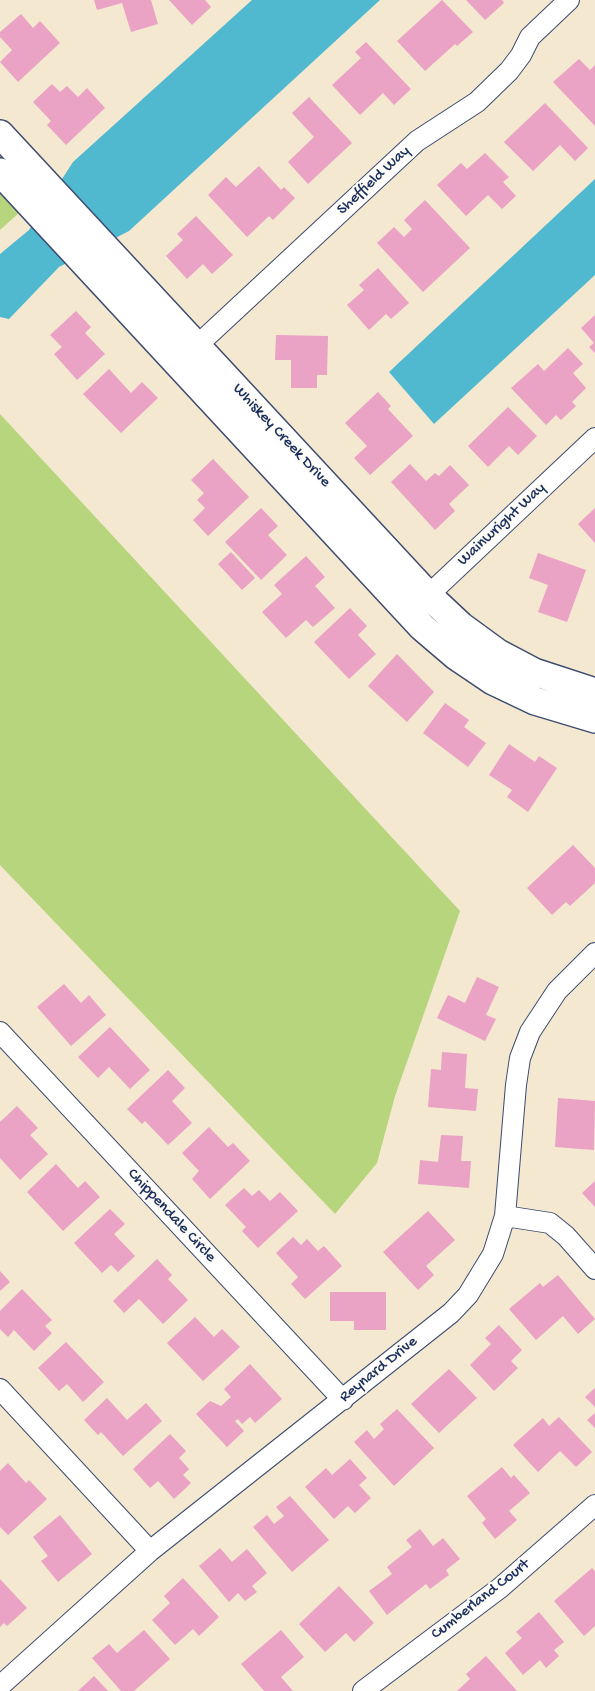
<!DOCTYPE html>
<style>
body{margin:0}
canvas{display:block;background:#f4e8d0}
</style>
<canvas width="595" height="1691"></canvas>
<script>
const context = document.querySelector('canvas').getContext('2d');
context.lineJoin = 'round';
function paint(path, color) {
  context.fillStyle = color;
  context.fill(path, 'evenodd');
}
function toPath(rows) {
  const path = new Path2D();
  for (const r of rows) {
    path.moveTo(r[0], r[1]);
    for (let i = 2; i < r.length; i += 2) path.lineTo(r[i], r[i + 1]);
  }
  return path;
}
function trace(path, color, width, dash) {
  context.strokeStyle = color;
  context.lineWidth = width;
  context.lineCap = dash ? 'butt' : 'round';
  context.setLineDash(dash || []);
  context.stroke(path);
}
function write(font, color, halo, rows, align = 'center') {
  context.font = font + ' "Gochi Hand",sans-serif';
  context.lineWidth = 4.5;
  context.setLineDash([]);
  context.textBaseline = 'middle';
  context.strokeStyle = halo;
  context.fillStyle = color;
  for (const [text, x, y, turn = 0] of rows) {
    context.save();
    context.translate(x, y);
    context.rotate((+turn || 0) * Math.PI / 180);
    context.textAlign = isNaN(turn) ? turn : align;
    if (halo) context.strokeText(text, 0, 0);
    context.fillText(text, 0, 0);
    context.restore();
  }
}
paint(toPath([
 [0,191,20,212,0,230],
 [0,414,460,911,395,1096,377,1163,335,1214,0,865]
]), '#b7d57c');
paint(toPath([
 [252,0,380,0,129,231,59,267,9,319,0,317,0,254,29,230,73,162],
 [595,179,595,275,434,424,389,372]
]), '#51b9cf');
paint(toPath([
 [94,0,151,0,158,24,131,32,122,3,97,10],
 [169,0,205,0,211,7,192,25],
 [442,0,473,32,457,46,455,44,425,71,397,41],
 [466,0,502,0,504,3,485,20],
 [21,14,33,28,40,21,60,43,18,82,0,62,12,50,0,37,0,32],
 [366,42,411,89,394,105,383,93,360,115,332,85,361,58,355,52],
 [579,59,590,70,595,65,595,126,553,82],
 [52,84,60,92,67,86,78,97,87,88,105,108,66,145,47,125,51,121,33,102],
 [309,97,352,143,308,184,288,162,314,137,292,113],
 [545,103,588,148,575,161,560,145,533,171,504,142],
 [485,153,509,177,503,182,516,196,502,209,488,195,466,216,437,185,461,163,467,169],
 [259,166,281,190,284,187,295,198,273,220,269,216,247,237,208,195,226,177,236,187],
 [425,200,470,248,423,292,377,243,394,227,404,237,412,229,404,220],
 [196,216,233,255,212,274,203,264,187,279,166,256,183,240,177,234],
 [378,268,409,303,391,319,386,314,369,330,347,305,364,290,359,285],
 [76,311,91,327,85,333,105,354,77,380,54,354,62,347,50,335],
 [595,315,595,353,589,347,594,343,581,328],
 [276,335,328,336,327,375,317,375,317,388,291,388,291,360,275,360],
 [568,348,583,364,573,373,586,388,572,402,576,406,561,420,556,415,546,425,511,388,538,364,544,371],
 [109,369,131,393,142,382,158,398,121,433,83,394],
 [378,392,391,406,388,409,413,436,370,475,354,458,367,446,345,423],
 [508,407,537,436,518,455,509,446,488,467,468,446],
 [213,459,249,497,208,536,193,520,205,508,197,500,204,493,191,480],
 [410,464,426,481,435,473,439,476,450,465,469,485,449,504,455,511,435,530,391,482],
 [261,508,278,526,268,535,287,555,261,580,225,542],
 [595,508,595,543,578,524],
 [231,552,255,578,242,590,218,564],
 [538,553,586,570,567,622,538,612,548,585,529,578],
 [306,556,325,577,315,586,335,608,313,627,306,620,286,638,262,612,282,594,274,585],
 [350,608,367,626,358,635,376,654,349,679,314,642],
 [397,654,434,692,407,722,368,686],
 [445,703,469,720,464,727,486,743,468,767,423,733],
 [509,744,535,762,539,756,557,768,528,812,507,797,512,790,489,775],
 [573,845,595,868,595,883,570,906,566,902,552,915,527,888],
 [477,977,499,987,486,1015,496,1019,485,1041,437,1018,448,995,465,1003],
 [64,984,81,1003,89,995,106,1015,71,1046,37,1007],
 [110,1027,150,1070,130,1089,109,1067,98,1078,78,1057],
 [442,1052,467,1054,465,1088,478,1089,476,1111,428,1107,431,1069,441,1070],
 [168,1070,185,1088,172,1101,192,1123,168,1145,145,1121,142,1124,127,1109],
 [558,1098,595,1101,594,1150,555,1147],
 [17,1106,38,1128,30,1135,48,1154,20,1180,0,1158,0,1122],
 [209,1127,228,1147,233,1143,250,1161,210,1199,192,1179,199,1171,182,1153],
 [441,1135,463,1136,461,1161,471,1161,469,1188,418,1184,420,1160,438,1162],
 [56,1164,78,1188,85,1181,100,1197,63,1231,27,1192],
 [595,1181,595,1207,582,1193],
 [244,1188,252,1196,259,1190,270,1201,280,1192,298,1211,258,1248,242,1231,246,1227,225,1205],
 [110,1209,125,1224,114,1234,135,1256,118,1272,111,1265,102,1273,74,1243],
 [428,1211,455,1240,426,1266,434,1275,418,1290,383,1252],
 [293,1237,301,1245,307,1239,318,1251,324,1246,342,1266,305,1299,291,1284,298,1277,276,1253],
 [157,1259,172,1275,168,1279,188,1300,163,1324,139,1299,124,1313,113,1301],
 [0,1271,10,1282,0,1291],
 [558,1275,595,1319,578,1334,563,1316,536,1340,509,1309,540,1283,543,1287],
 [22,1289,52,1320,45,1326,52,1333,34,1351,14,1330,8,1337,0,1329,0,1311],
 [330,1292,386,1292,386,1330,354,1330,354,1321,330,1321],
 [195,1317,214,1337,222,1329,240,1347,203,1381,167,1343],
 [499,1325,522,1350,511,1361,518,1368,494,1391,470,1365,491,1344,485,1338],
 [66,1342,104,1382,83,1402,67,1384,59,1391,38,1368],
 [250,1364,282,1399,255,1423,250,1417,242,1424,238,1419,235,1421,244,1431,227,1447,196,1414,210,1401,221,1406,231,1397,224,1389],
 [449,1369,477,1398,439,1433,411,1404],
 [595,1388,595,1407,585,1397],
 [107,1398,127,1420,146,1403,162,1421,123,1456,101,1432,98,1435,84,1420],
 [397,1409,434,1448,394,1486,354,1442,367,1430,374,1439,384,1429,380,1424],
 [595,1413,595,1428,587,1420],
 [559,1417,592,1452,576,1467,560,1451,538,1472,513,1445,543,1418,549,1426],
 [170,1434,186,1451,179,1458,189,1469,183,1475,191,1483,174,1499,158,1481,150,1488,133,1469],
 [350,1459,367,1478,359,1485,371,1498,355,1513,348,1506,334,1519,305,1487,326,1468,332,1475],
 [8,1463,26,1483,29,1480,47,1499,8,1535,0,1527,0,1471],
 [502,1467,511,1478,514,1475,530,1493,509,1511,517,1520,495,1539,482,1523,486,1519,467,1496],
 [290,1496,329,1540,292,1572,253,1527,267,1515,274,1524,284,1516,276,1507],
 [60,1515,92,1554,58,1582,41,1561,48,1556,33,1537],
 [420,1529,433,1546,443,1538,460,1559,446,1570,449,1575,430,1589,426,1584,387,1615,369,1591,392,1574,387,1567,412,1547,406,1540],
 [220,1548,232,1562,247,1549,267,1573,252,1586,257,1592,245,1601,238,1593,229,1602,199,1566],
 [592,1568,595,1571,595,1626,584,1636,554,1601],
 [183,1578,219,1617,199,1636,193,1629,175,1645,152,1620,170,1603,164,1596],
 [0,1579,27,1608,7,1626,4,1623,0,1627],
 [339,1586,374,1623,354,1642,346,1633,325,1652,299,1624],
 [539,1612,564,1642,554,1650,559,1656,546,1668,540,1660,523,1675,505,1653,522,1638,516,1632],
 [144,1630,170,1659,134,1691,121,1691,92,1658,109,1644,117,1653],
 [281,1630,304,1657,281,1677,293,1691,264,1691,241,1664],
 [486,1656,517,1691,457,1691,470,1679,466,1674],
 [94,1676,108,1691,78,1691]
]), '#eaa2c5');
const street = toPath([
 [188,354,417,141,477,102,509,71,521,55,530,37,569,0],
 [420,603,595,438],
 [0,1032,343,1400],
 [505,1216,550,1223,566,1236,595,1269],
 [0,1389,150,1551],
 [0,1686,150,1551,451,1313,468,1295,493,1254,505,1216,516,1085,520,1058,530,1032,557,991,595,953],
 [363,1691,500,1588,595,1505]
]);
const secondary = toPath([
 [0,134,428,595,461,626,498,653,534,672,595,692],
 [0,172,422,627,456,656,493,681,535,701,595,719]
]);
trace(street, '#3c4b6f', 22);
trace(secondary, '#3c4b6f', 30);
trace(street, '#fff', 20);
trace(secondary, '#fff', 27);
write('16px', '#1b2f5e', '#fdfcf7', [
 ["Sheffield Way",374,181,-43],
 ["Whiskey Creek Drive",281,436,47],
 ["Wainwright Way",502,525,-43],
 ["Chippendale Circle",171,1216,47],
 ["Reynard Drive",379,1370,-39],
 ["Cumberland Court",481,1600,-38]
]);
</script>
